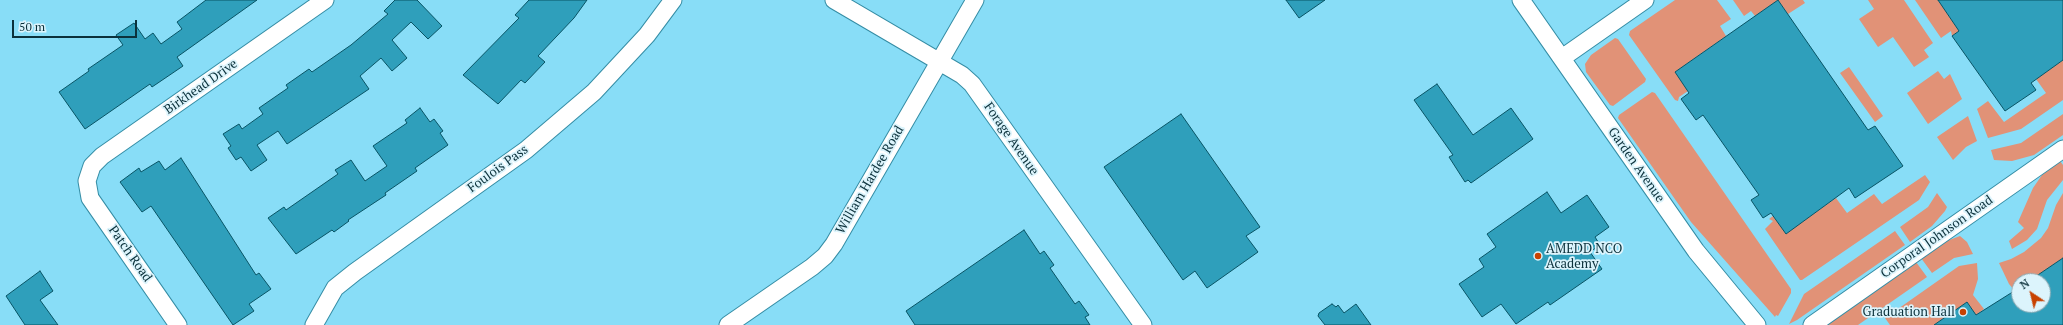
<!DOCTYPE html>
<style>
body{margin:0}
#map{position:relative;width:2063px;height:325px;overflow:hidden;background:#88ddf7;font-family:"PT Serif",serif}
canvas{display:block}
.north{position:absolute;left:2011px;top:273px;width:40px;height:40px;box-sizing:border-box;background:#dcf4fc;border:1px solid #88a6af;border-radius:50%;rotate:325deg;font-size:11px;font-weight:700;line-height:16px;text-align:center;color:#0b313b}
.north::after{content:'';display:block;margin:auto;width:14px;height:18px;background:#c84201;clip-path:polygon(50% 0,100% 100%,50% 72%,0 100%)}
.scale{position:absolute;left:12px;top:20px;width:125px;height:18px;box-sizing:border-box;border:2px solid #0b313b;border-top:0;padding-left:5px;font-size:12px;line-height:14px;white-space:nowrap;color:#0b313b;-webkit-text-stroke:3px #dcf4fc;paint-order:stroke}
</style>
<div id="map">
<canvas width="2063" height="325"></canvas>
<div class="north">N</div>
<div class="scale">50 m</div>
</div>
<script>
const context = document.querySelector('canvas').getContext('2d');
context.lineJoin = 'round';
function paint(path, color) {
  context.fillStyle = color;
  context.fill(path, 'evenodd');
}
function toPath(rows) {
  const path = new Path2D();
  for (const r of rows) {
    path.moveTo(r[0], r[1]);
    for (let i = 2; i < r.length; i += 2) path.lineTo(r[i], r[i + 1]);
  }
  return path;
}
function trace(path, color, width, dash) {
  context.strokeStyle = color;
  context.lineWidth = width;
  context.lineCap = dash ? 'butt' : 'round';
  context.setLineDash(dash || []);
  context.stroke(path);
}
function write(font, color, halo, rows, align = 'center') {
  context.font = font + ' "PT Serif",serif';
  context.lineWidth = 3.5;
  context.setLineDash([]);
  context.textBaseline = 'middle';
  context.strokeStyle = halo;
  context.fillStyle = color;
  for (const [text, x, y, turn = 0] of rows) {
    context.save();
    context.translate(x, y);
    context.rotate((+turn || 0) * Math.PI / 180);
    context.textAlign = isNaN(turn) ? turn : align;
    if (halo) context.strokeText(text, 0, 0);
    context.fillText(text, 0, 0);
    context.restore();
  }
}
paint(toPath([
 [1675,0,1717,0,1731,19,1720,26,1726,36,1675,72,1688,91,1679,97,1678,101,1675,100,1629,35,1630,31],
 [1733,0,1803,0,1805,3,1788,14,1778,0,1755,16,1751,11,1744,16],
 [1868,0,1904,0,1933,43,1924,50,1929,57,1914,67,1893,37,1878,47,1859,19,1874,9],
 [1915,0,1938,0,1959,31,1952,36,1951,31,1941,38],
 [1615,38,1618,39,1646,79,1645,82,1613,106,1610,105,1586,72,1585,64,1591,55],
 [2063,60,2063,100,2021,129,1988,138,1977,109,1988,101,2004,122,2046,93,2036,79],
 [1849,67,1883,116,1875,122,1840,73],
 [1938,71,1944,79,1950,74,1962,99,1928,124,1907,93],
 [1652,92,1655,93,1791,289,1791,293,1778,316,1776,315,1775,317,1691,222,1618,118,1619,115],
 [2063,114,2063,135,2034,155,2012,161,1994,160,1991,150,2021,143],
 [1968,116,1977,141,1966,147,1953,160,1937,137],
 [2060,161,2063,165,2063,180,2047,200,2037,229,2027,240,2012,249,2009,241,2024,228,2018,222,2033,188,2042,175],
 [1925,175,1930,182,1919,200,1802,280,1800,280,1765,229,1773,221,1769,219,1773,216,1786,233,1836,198,1847,213,1874,194,1882,204],
 [1937,193,1947,207,1945,211,1932,226,1910,242,1900,227,1928,207],
 [2063,193,2063,258,2029,281,2019,281,2019,288,2015,291,2009,284,1999,263,2011,259,2024,252,2041,238,2048,228,2056,205],
 [1895,231,1905,245,1797,320,1789,324,1804,294],
 [1960,236,1967,242,1973,254,1954,258,1932,273,1921,258,1944,242],
 [1916,262,1927,277,1858,325,1825,325],
 [1977,263,1978,279,1973,295,1984,309,1976,315,1967,302,1934,325,1890,325,1885,318,1959,266]
]), '#e19277');
const building = toPath([
 [206,0,257,0,177,57,183,66,152,87,150,84,85,129,59,92,89,71,88,69,123,45,116,35,134,23,145,39,153,33,161,44,182,29,177,22,206,0],
 [395,0,417,0,442,26,428,39,411,22,392,40,407,58,392,71,381,58,360,76,369,89,287,144,278,131,257,145,267,160,251,171,241,157,236,160,228,148,231,146,223,134,239,124,242,129,263,114,259,108,288,88,286,85,309,69,312,72,351,45,388,14,384,11,395,0],
 [529,0,587,0,574,18,538,56,545,62,525,83,521,80,498,104,463,75,519,18,515,15,529,0],
 [1286,0,1325,0,1299,18,1286,0],
 [1778,0,1868,130,1875,126,1903,166,1855,198,1849,188,1786,234,1771,213,1763,218,1751,200,1759,195,1703,115,1696,120,1681,99,1689,93,1675,72,1778,0],
 [1938,0,2063,0,2063,60,2031,83,2036,90,2005,111,1952,36,1959,31,1938,0],
 [1437,84,1473,135,1511,108,1533,139,1471,183,1468,180,1465,182,1449,157,1453,155,1414,100,1437,84],
 [420,108,430,122,434,119,443,131,440,133,448,145,415,168,417,171,385,193,386,195,348,220,349,221,334,232,332,230,296,254,268,218,284,207,286,210,338,174,335,170,351,160,365,181,387,166,373,146,407,123,405,120,420,108],
 [1181,114,1260,227,1246,236,1258,252,1207,288,1195,271,1183,280,1104,167,1181,114],
 [181,158,256,275,259,273,271,289,249,304,254,311,233,325,151,206,142,212,120,182,139,168,141,172,159,161,165,170,181,158],
 [1547,192,1561,213,1587,195,1609,227,1595,237,1600,245,1590,252,1602,269,1550,305,1548,302,1516,324,1501,304,1482,317,1459,284,1484,267,1479,259,1496,247,1487,234,1547,192],
 [1024,230,1040,254,1044,251,1054,265,1050,268,1075,304,1079,301,1089,315,1085,317,1090,325,915,325,906,311,1024,230],
 [2063,258,2063,325,1934,325,1967,302,1976,315,2019,288,2019,305,2043,305,2043,281,2029,281,2063,258],
 [40,271,53,291,40,300,58,325,25,325,6,296,40,271],
 [1332,304,1336,307,1338,305,1344,313,1356,304,1371,325,1325,325,1318,316,1319,313,1332,304]
]);
paint(building, '#2f9fbb');
trace(building, '#085465', 1);
const minor = toPath([
 [834,0,962,75,972,84,1143,325],
 [1521,0,1696,251,1757,325],
 [1562,58,1645,0],
 [178,325,90,198,87,181,92,166,102,156,325,0],
 [314,325,335,288,355,272,526,150,594,92,647,35,673,0],
 [728,325,812,267,825,256,834,244,975,0],
 [1812,325,2063,149]
]);
trace(minor, '#358da5', 19);
trace(minor, '#fff', 17);
for (const [x, y, r, color] of [
 [1538,256,4,"#c84201"],
 [1963,312,4,"#c84201"]
]) {
  const dot = new Path2D();
  dot.arc(x, y, r, 0, 2 * Math.PI);
  context.fillStyle = color;
  context.fill(dot);
  trace(dot, '#dcf4fc', 1.5);
}
write('13px', '#0b313b', '#dcf4fc', [
 ["Birkhead Drive",201,87,-35],
 ["Forage Avenue",1011,139,55],
 ["Garden Avenue",1636,165,55],
 ["Foulois Pass",498,169,-36],
 ["William Hardee Road",870,180,-60],
 ["Corporal Johnson Road",1937,237,-35],
 ["Patch Road",130,254,55]
]);
write('13px', '#0b313b', '#dcf4fc', [
 ["AMEDD NCO",1546,249],
 ["Academy",1546,264],
 ["Graduation Hall",1955,312,"right"]
], 'left');
</script>
